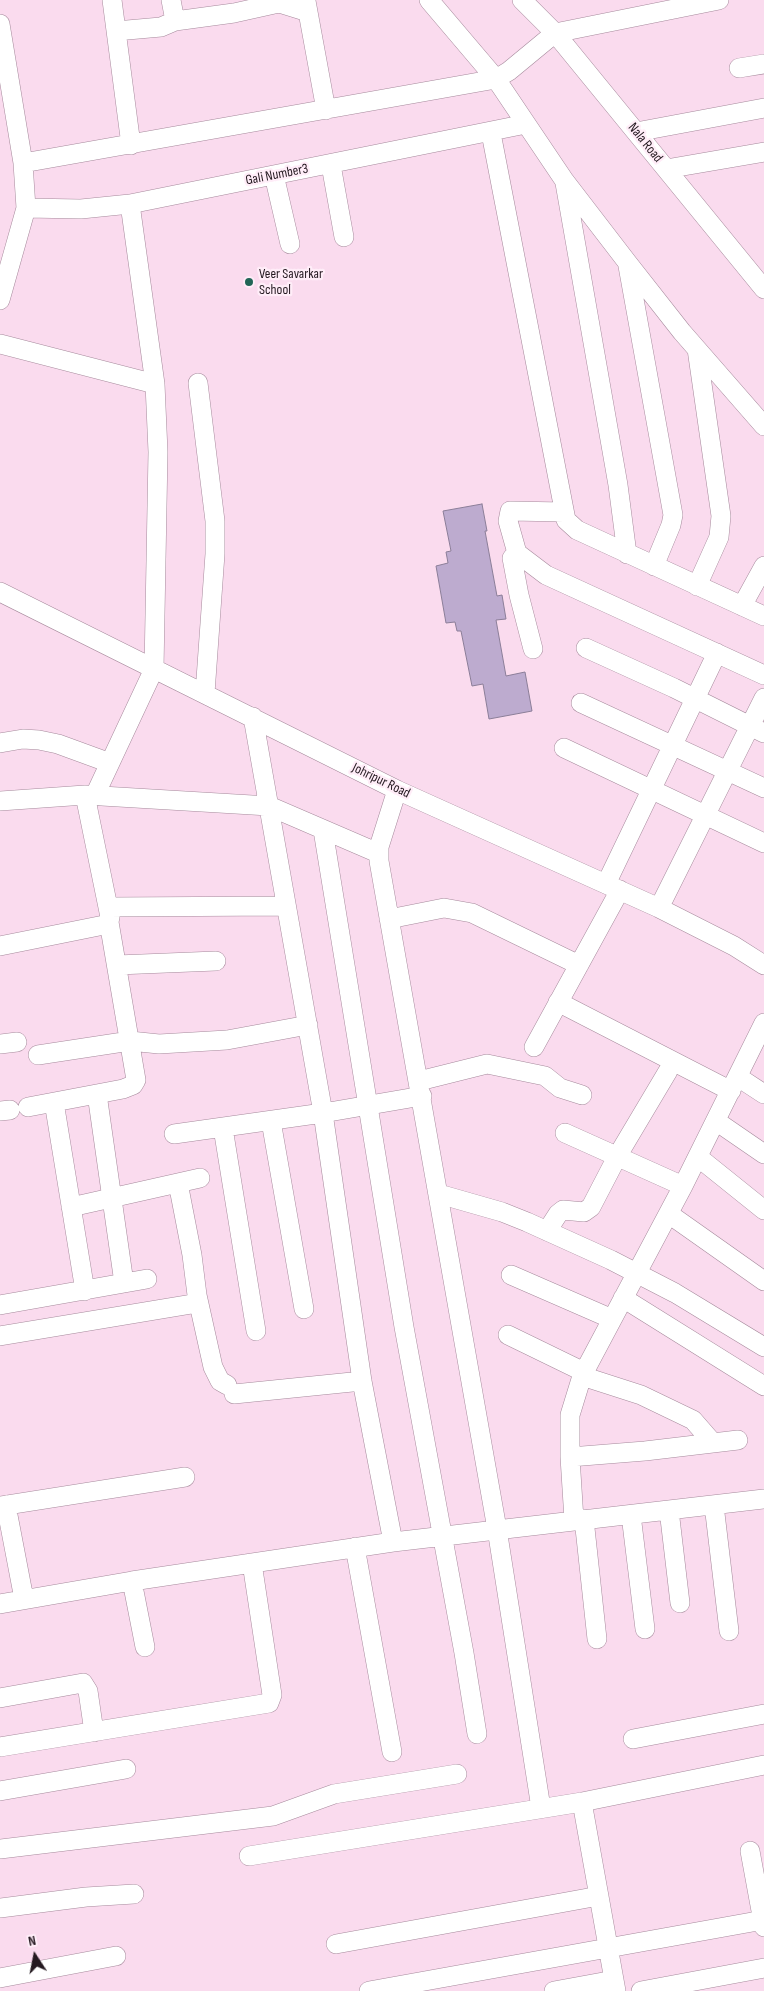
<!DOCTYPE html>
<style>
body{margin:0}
#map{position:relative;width:764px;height:1991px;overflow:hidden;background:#fadbee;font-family:"Sofia Sans Condensed",sans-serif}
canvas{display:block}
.north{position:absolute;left:10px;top:1931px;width:50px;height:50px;-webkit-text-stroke:4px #ffedf8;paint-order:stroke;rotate:349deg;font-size:14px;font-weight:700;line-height:20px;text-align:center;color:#241920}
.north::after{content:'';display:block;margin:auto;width:18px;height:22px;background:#241920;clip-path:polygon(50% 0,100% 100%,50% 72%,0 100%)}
</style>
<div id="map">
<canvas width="764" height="1991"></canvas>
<div class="north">N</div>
</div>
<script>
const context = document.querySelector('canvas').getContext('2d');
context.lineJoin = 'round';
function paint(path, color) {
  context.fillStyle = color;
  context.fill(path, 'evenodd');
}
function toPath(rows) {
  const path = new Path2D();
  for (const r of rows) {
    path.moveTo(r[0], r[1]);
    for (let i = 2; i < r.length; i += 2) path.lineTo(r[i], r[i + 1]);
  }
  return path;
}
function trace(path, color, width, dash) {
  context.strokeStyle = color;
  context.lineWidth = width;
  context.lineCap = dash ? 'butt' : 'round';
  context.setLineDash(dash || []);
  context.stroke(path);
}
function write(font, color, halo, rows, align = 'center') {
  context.font = font + ' "Sofia Sans Condensed",sans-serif';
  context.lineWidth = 4.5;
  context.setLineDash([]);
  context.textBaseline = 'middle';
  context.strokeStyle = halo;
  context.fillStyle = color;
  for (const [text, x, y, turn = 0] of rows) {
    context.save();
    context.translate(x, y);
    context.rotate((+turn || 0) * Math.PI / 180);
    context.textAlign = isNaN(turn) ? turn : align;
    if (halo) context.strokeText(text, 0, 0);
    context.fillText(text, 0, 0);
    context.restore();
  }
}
const building = toPath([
 [482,504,487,531,485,531,497,596,502,595,506,619,496,620,506,676,525,672,532,711,489,719,483,684,472,686,461,631,457,631,455,622,446,623,436,566,448,563,446,552,451,551,443,511,482,504]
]);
paint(building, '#bdabcf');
trace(building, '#8b7e98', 1);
const minor = toPath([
 [112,0,131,145],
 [171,0,175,21],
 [429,0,496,79,564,180,627,262,682,332,764,426],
 [522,0,555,33,764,289],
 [306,1,326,110],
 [0,24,23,163,26,208,0,300],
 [116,31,161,27,175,21,234,13,279,3,308,12],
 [739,68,764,64],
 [636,132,764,108],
 [491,133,566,520,577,530,764,616],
 [23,163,496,79,509,71,555,33,719,0],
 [331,165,344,237],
 [666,169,764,152],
 [274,175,290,244],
 [565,183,618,485,627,554],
 [26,208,81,209,130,204,526,124],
 [628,266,673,515,671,525,654,566],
 [0,344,155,384],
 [697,349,721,516,719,537,697,586],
 [198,383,215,521,215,554,205,693],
 [564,512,510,511,508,521,517,553,546,575,764,675],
 [517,553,512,558,519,595,533,649],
 [0,592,397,790,659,908,734,946,764,965],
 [742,606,764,566],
 [586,648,674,688,764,733],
 [581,703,764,788],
 [253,717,323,1113,362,1381,393,1542],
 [0,743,23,739,39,740,58,744,110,763],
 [564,748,764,843],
 [397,790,379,847,379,861,497,1529,541,1808],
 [95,795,154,669,158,452,155,384,130,204],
 [0,801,85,795,269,806,378,853],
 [323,830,404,1327,464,1653,477,1734],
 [606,884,717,653],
 [108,907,286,906],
 [659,908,764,698],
 [389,919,444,908,472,913,579,965],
 [0,946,104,925,109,922,110,917,85,795],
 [117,965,216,961],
 [558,1002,731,1091],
 [0,1044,17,1042],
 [534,1047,620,890],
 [38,1055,130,1041,159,1044,227,1040,308,1025],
 [738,1077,764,1094],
 [419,1081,487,1064,545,1076,560,1088,582,1095],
 [97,1094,124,1283],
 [54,1102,85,1291],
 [28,1107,123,1089,133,1085,136,1080,109,922],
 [0,1111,10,1110],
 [271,1121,304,1309],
 [716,1121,764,1154],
 [223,1128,256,1331],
 [565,1133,683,1186],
 [174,1134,323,1113,422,1096],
 [698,1157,764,1210],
 [178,1183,192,1255,197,1295,213,1367,220,1381,227,1385],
 [439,1194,502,1212,527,1222,611,1260,675,1293,764,1347],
 [71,1207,200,1178],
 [669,1214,764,1281],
 [547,1231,558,1214,563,1210,584,1212,591,1207,618,1155,668,1071],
 [511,1275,612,1319],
 [623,1298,764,1386],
 [0,1305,147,1279],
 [508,1335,584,1372],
 [0,1336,198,1303],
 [582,1376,641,1395,693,1420,713,1443],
 [234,1394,362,1381],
 [570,1457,645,1451,738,1440],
 [6,1505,24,1599],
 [714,1505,729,1631],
 [0,1506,185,1477],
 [669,1510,680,1603],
 [631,1515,645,1629],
 [584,1519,597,1639],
 [574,1520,570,1457,570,1415,582,1376,683,1186,764,1023],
 [355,1547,392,1752],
 [132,1581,145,1647],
 [0,1604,132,1581,393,1542,764,1499],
 [0,1698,83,1683,88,1691,94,1732],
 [633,1739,764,1714],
 [0,1747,269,1703,272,1695,252,1563],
 [0,1791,126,1769],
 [582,1802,616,1991],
 [0,1849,273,1816,334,1794,457,1774],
 [750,1851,764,1927],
 [249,1856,582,1802,764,1765],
 [0,1908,86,1897,134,1894],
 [336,1944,599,1896],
 [0,1978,116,1956],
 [369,1991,763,1920],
 [554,1991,614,1980],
 [641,1991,764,1968]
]);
trace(minor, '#a68a9c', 20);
trace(minor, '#fff', 19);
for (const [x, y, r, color] of [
 [249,282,5,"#216556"]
]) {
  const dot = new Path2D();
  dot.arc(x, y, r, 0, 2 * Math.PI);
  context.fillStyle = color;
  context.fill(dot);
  trace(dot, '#ffedf8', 2);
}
write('14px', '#241920', '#ffedf8', [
 ["Nala Road",645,143,51],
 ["Gali Number3",277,175,-11],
 ["Johripur Road",381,781,26]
]);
write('14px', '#241920', '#ffedf8', [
 ["Veer Savarkar",259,274],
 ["School",259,290]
], 'left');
</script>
